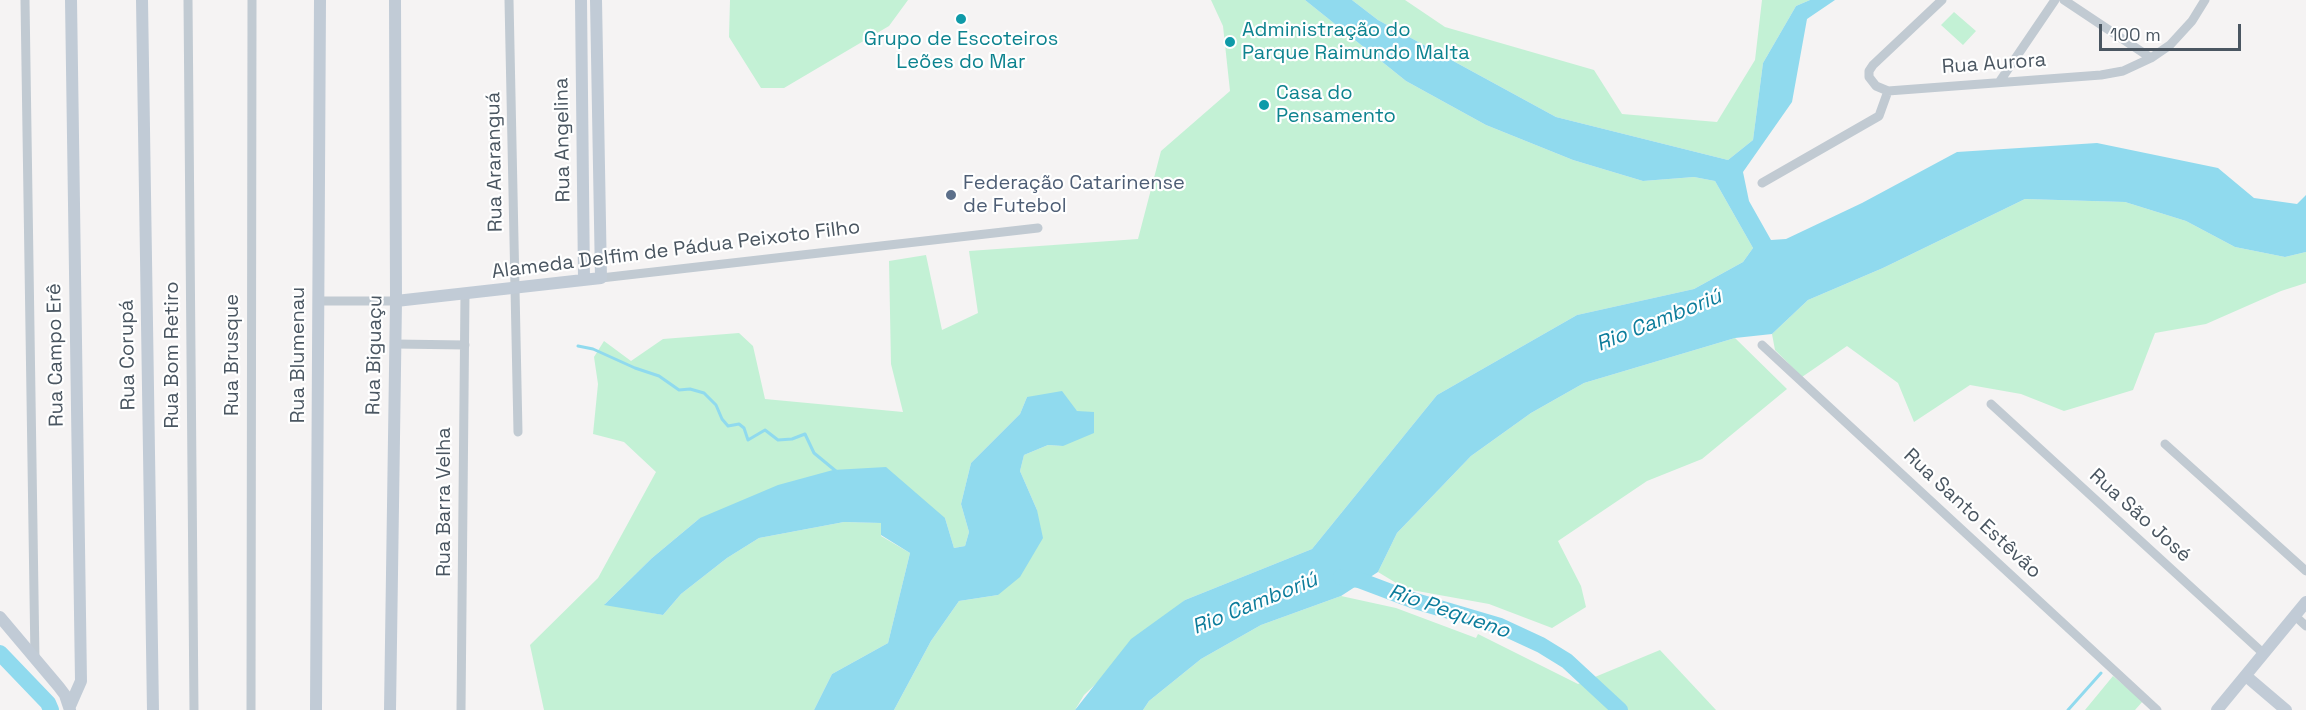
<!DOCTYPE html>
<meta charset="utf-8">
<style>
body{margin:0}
#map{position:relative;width:2306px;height:710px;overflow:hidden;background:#f5f3f3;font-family:"Space Grotesk",sans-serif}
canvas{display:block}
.scale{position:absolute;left:2099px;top:24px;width:142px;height:27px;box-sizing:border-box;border:3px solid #4a5661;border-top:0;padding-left:8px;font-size:18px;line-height:21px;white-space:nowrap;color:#4a5661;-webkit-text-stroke:4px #fff;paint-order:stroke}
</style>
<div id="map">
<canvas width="2306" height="710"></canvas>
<div class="scale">100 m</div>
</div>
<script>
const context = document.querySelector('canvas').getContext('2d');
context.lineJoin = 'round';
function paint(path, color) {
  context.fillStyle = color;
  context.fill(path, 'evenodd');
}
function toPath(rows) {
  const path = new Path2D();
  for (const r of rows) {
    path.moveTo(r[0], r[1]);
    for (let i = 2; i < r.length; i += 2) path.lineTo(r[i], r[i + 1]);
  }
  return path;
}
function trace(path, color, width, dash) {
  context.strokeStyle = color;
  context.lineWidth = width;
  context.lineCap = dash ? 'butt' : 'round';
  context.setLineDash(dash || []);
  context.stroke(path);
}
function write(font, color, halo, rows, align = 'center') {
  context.font = font + ' "Space Grotesk",sans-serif';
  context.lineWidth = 4.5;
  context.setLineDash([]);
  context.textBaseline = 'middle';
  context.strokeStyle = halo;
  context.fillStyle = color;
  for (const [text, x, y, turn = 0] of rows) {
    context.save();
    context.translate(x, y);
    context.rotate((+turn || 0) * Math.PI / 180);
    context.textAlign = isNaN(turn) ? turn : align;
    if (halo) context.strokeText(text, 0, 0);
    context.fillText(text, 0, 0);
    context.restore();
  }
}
paint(toPath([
 [730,0,908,0,889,26,784,88,761,88,729,37],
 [1211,0,1305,0,1406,81,1486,125,1573,160,1643,181,1694,177,1715,181,1753,248,1743,262,1694,289,1577,315,1437,395,1312,549,1185,600,1084,695,1075,710,894,710,931,641,959,601,998,595,1037,510,1020,471,1024,455,1048,445,1063,446,1077,411,1027,397,1020,414,971,463,961,504,969,532,965,546,954,548,945,518,700,518,652,558,605,604,663,615,681,594,727,558,759,538,844,522,881,523,881,536,910,553,888,643,832,674,814,710,544,710,530,645,598,578,656,472,624,442,593,434,598,384,594,357,604,341,631,361,663,339,739,333,753,346,765,399,903,412,891,364,889,261,926,255,942,330,978,313,969,251,1138,239,1161,151,1230,91,1223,26],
 [1352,0,1405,0,1445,27,1594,70,1622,114,1717,122,1755,60,1762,0,1810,0,1796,6,1763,63,1753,140,1728,160,1556,117,1378,20],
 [1954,12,1976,31,1963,45,1941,25],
 [2025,199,2125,202,2186,221,2235,247,2285,257,2306,252,2306,283,2281,291,2206,324,2155,333,2133,390,2064,411,2021,394,1970,385,1914,422,1898,383,1847,346,1802,377,1775,350,1772,334,1808,300,1883,268],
 [1735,338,1787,389,1702,459,1647,481,1558,541,1581,586,1586,607,1552,628,1489,604,1406,589,1378,572,1397,533,1471,456,1531,413,1584,383],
 [1341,596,1396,608,1476,638,1478,634,1578,684,1660,650,1716,710,1143,710,1149,701,1201,659,1261,625],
 [2113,676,2143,701,2135,710,2085,710]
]), '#c3f1d5');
paint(toPath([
 [1305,0,1352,0,1378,20,1556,117,1728,160,1753,140,1763,63,1796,6,1810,0,1835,0,1807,19,1792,102,1743,172,1749,201,1771,240,1786,239,1862,203,1957,152,2097,143,2218,168,2254,198,2297,204,2306,195,2306,252,2285,257,2235,247,2186,221,2125,202,2025,199,1883,268,1808,300,1772,334,1735,338,1584,383,1531,413,1471,456,1397,533,1378,572,1341,596,1261,625,1201,659,1149,701,1143,710,1075,710,1131,639,1185,600,1312,549,1437,395,1577,315,1694,289,1743,262,1753,248,1715,181,1694,177,1643,181,1573,160,1486,125,1406,81],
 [1062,391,1077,411,1094,412,1094,433,1063,446,1048,445,1024,455,1020,471,1037,510,1043,538,1020,577,998,595,959,601,931,641,894,710,814,710,832,674,888,643,910,553,881,535,881,523,844,522,759,538,727,558,681,594,663,615,604,605,652,558,700,518,778,485,833,470,886,467,945,518,954,548,965,546,969,532,961,504,971,463,1020,414,1027,397]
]), '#90daee');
trace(toPath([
 [578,346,593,349,635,368,659,376,679,390,690,389,704,393,716,405,722,419,728,426,739,424,744,428,748,440,765,430,778,440,792,439,805,434,814,453,837,472],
 [2068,710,2101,673]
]), '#90daee', 3);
trace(toPath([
 [1341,577,1359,580,1412,600,1500,626,1541,645,1567,661,1620,710],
 [0,653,48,703,51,710]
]), '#90daee', 16);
trace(toPath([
 [25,0,35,660],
 [188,0,194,710],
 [509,0,518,432],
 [1942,0,1873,65,1869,71,1869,77,1876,86,1888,91,2101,75,2123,71,2151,58,2170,45,2192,21,2205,0],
 [2064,0,2151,58],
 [2000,81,2055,0],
 [1762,183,1879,116,1888,91],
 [601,278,1038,228],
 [318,301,396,301],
 [395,344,465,345],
 [1762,345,2157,710],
 [1991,404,2264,654],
 [2165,444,2306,571],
 [2295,616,2306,626],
 [251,710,252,0],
 [461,710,465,293]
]), '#c1cad2', 9);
trace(toPath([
 [142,0,153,710],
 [581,0,584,280],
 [396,301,601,278,596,0],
 [0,617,59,687,65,695,70,710],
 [2246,676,2286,710],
 [70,706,81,681,71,0],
 [316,710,320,0],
 [390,710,396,301,395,0],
 [2217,710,2306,602]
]), '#c1cbd6', 12);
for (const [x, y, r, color] of [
 [961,19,6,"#0f9aa8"],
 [1230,42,6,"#0f9aa8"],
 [1264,105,6,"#0f9aa8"],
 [951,195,6,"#5c6f8a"]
]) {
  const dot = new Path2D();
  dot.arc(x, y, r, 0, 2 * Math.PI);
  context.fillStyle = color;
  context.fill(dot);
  trace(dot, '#fff', 2);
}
write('20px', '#0d838f', '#fff', [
 ["Administração do",1242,31],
 ["Parque Raimundo Malta",1242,54],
 ["Grupo de Escoteiros",961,40,"center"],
 ["Leões do Mar",961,63,"center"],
 ["Casa do",1276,94],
 ["Pensamento",1276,117]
], 'left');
write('20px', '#4a5661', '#fff', [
 ["Rua Aurora",1994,64,-4],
 ["Rua Angelina",563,140,-91],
 ["Rua Araranguá",495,162,-91],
 ["Alameda Delfim de Pádua Peixoto Filho",676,250,-7],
 ["Rua Campo Erê",56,355,-91],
 ["Rua Corupá",128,355,-91],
 ["Rua Bom Retiro",173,355,-90],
 ["Rua Brusque",233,355,-90],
 ["Rua Blumenau",299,355,-90],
 ["Rua Biguaçu",375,355,-89],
 ["Rua Barra Velha",445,502,-90],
 ["Rua Santo Estêvão",1972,514,43],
 ["Rua São José",2140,516,42]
]);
write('20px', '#4e5e75', '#fff', [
 ["Federação Catarinense",963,184],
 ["de Futebol",963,207]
], 'left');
write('italic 21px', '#0c7c9b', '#fff', [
 ["Rio Camboriú",1659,321,-22],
 ["Rio Camboriú",1255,604,-22],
 ["Rio Pequeno",1449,612,19]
]);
</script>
